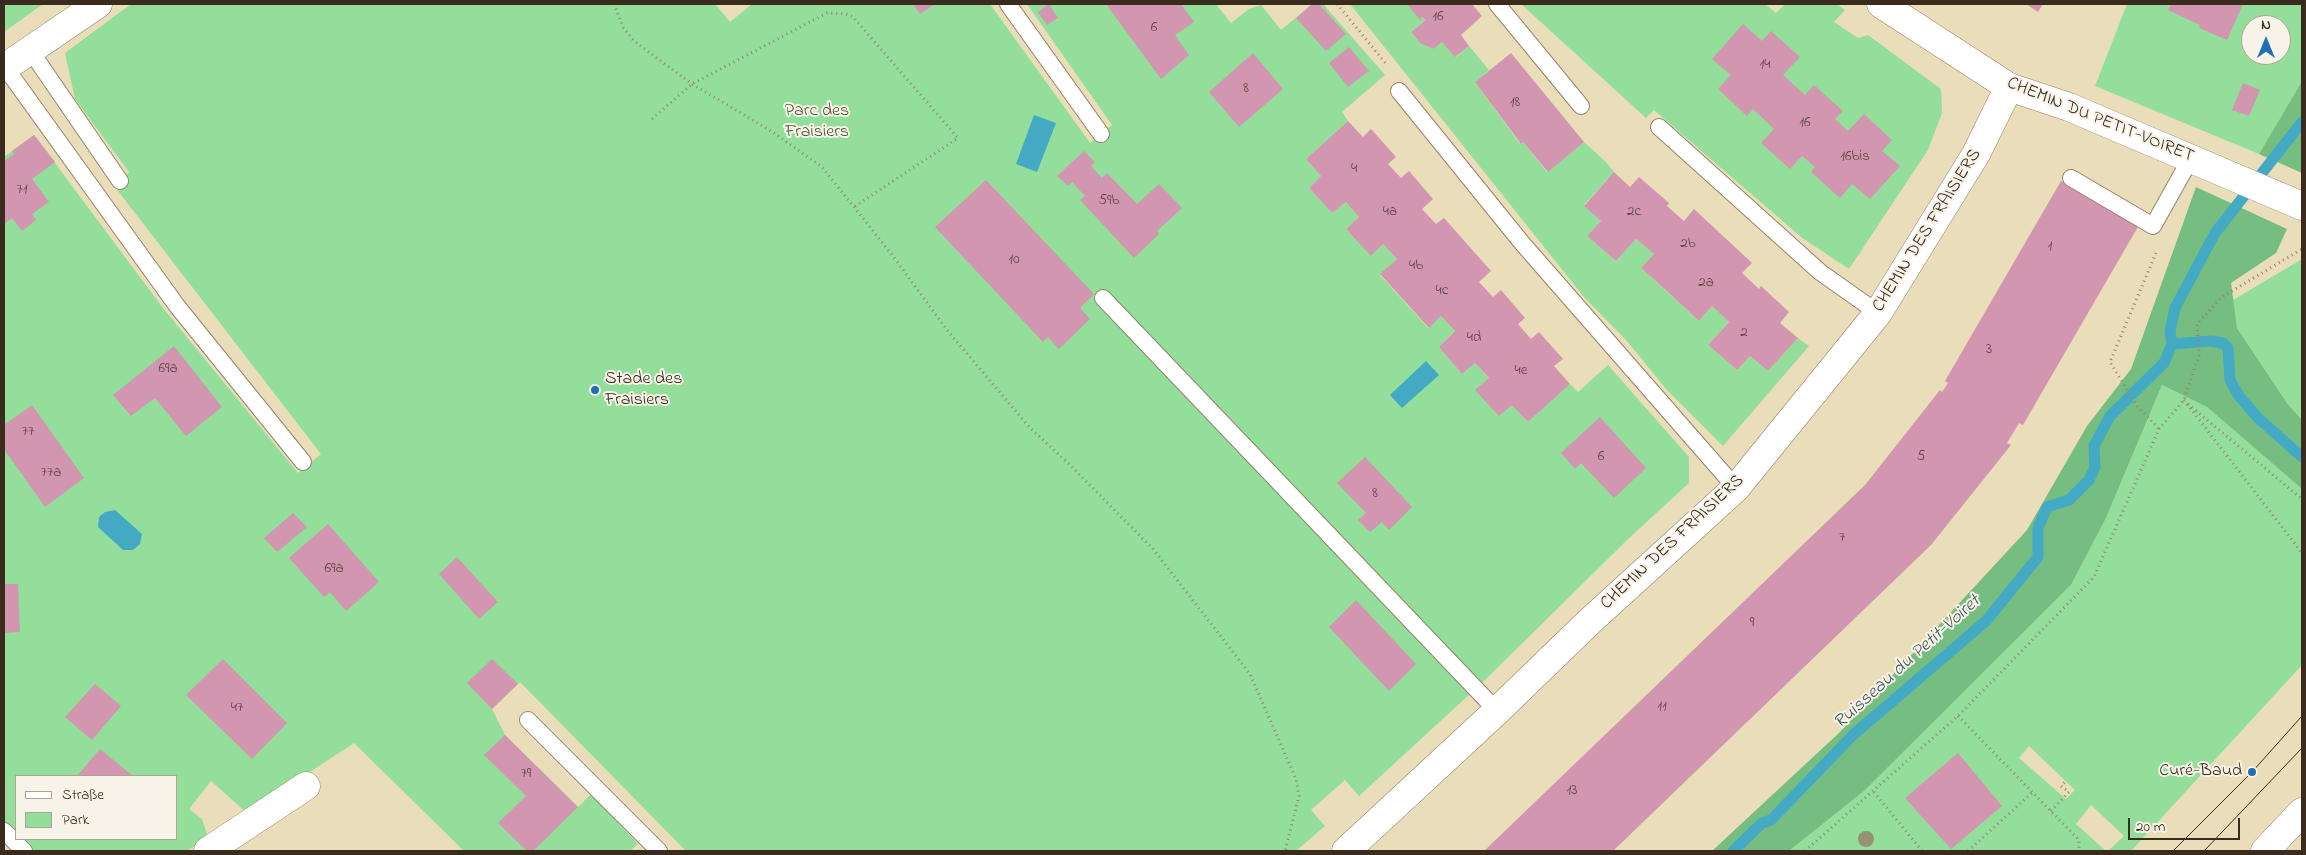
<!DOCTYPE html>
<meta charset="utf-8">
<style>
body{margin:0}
#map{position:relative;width:2306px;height:855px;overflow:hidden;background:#eaddb9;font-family:"Indie Flower",sans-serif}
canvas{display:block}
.frame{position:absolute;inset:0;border:5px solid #3b2a1e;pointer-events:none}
.legend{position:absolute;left:15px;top:775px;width:162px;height:65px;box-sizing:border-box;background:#f7f3e8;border:1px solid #aca397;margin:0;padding:6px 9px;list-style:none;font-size:15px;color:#3b2a1e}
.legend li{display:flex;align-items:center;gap:10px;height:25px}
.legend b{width:25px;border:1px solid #aca397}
.north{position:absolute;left:2241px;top:15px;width:50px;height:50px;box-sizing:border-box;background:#f7f3e8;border:1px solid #aca397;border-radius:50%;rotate:0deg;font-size:14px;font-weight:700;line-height:20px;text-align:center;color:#3b2a1e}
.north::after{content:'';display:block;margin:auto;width:18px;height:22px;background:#1f6fb2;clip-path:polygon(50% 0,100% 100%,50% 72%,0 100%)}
.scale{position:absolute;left:2128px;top:818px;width:112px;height:22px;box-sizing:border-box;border:2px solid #3b2a1e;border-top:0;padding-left:6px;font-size:15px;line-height:18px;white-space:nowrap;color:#3b2a1e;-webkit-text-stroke:4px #f7f3e8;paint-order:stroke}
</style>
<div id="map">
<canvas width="2306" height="855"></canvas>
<div class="frame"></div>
<ul class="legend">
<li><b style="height:6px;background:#fff"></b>Straße</li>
<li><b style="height:14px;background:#93de9a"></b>Park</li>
</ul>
<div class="north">N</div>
<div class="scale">20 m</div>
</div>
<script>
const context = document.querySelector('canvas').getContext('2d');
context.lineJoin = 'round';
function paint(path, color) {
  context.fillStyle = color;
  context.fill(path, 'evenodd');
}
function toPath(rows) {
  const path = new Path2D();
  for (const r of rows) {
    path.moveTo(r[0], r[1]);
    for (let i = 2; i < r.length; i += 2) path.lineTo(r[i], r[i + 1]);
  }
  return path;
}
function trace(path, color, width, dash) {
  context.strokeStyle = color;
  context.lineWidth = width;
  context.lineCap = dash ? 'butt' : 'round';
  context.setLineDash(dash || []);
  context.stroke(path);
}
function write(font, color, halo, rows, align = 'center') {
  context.font = font + ' "Indie Flower",sans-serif';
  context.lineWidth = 4;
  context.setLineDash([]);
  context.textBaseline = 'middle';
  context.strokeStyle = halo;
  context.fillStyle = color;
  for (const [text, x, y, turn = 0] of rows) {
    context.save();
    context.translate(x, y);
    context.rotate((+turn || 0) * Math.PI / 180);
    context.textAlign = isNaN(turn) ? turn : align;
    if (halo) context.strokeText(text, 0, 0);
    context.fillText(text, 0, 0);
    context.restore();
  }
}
paint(toPath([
 [4,4,43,4,4,32],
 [131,4,715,4,730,22,752,4,990,4,1090,143,1112,125,1027,4,1216,4,1231,23,1249,9,1261,5,1281,30,1313,4,1323,4,1385,75,1342,112,1348,121,1306,159,1321,176,1309,188,1332,213,1346,202,1359,217,1346,229,1371,255,1383,244,1397,259,1380,275,1428,328,1441,316,1455,331,1439,347,1462,374,1475,363,1528,422,1570,384,1578,392,1608,365,1689,457,1689,483,1627,540,1484,681,1359,796,1345,780,1311,810,1325,826,1296,851,686,851,520,682,492,709,505,735,578,807,591,794,638,844,630,851,464,851,354,743,247,813,211,781,189,809,202,819,208,837,187,851,34,851,22,839,176,839,176,776,16,776,16,833,4,821,4,157,34,135,163,308,298,473,321,454,115,187,129,172,75,99,65,53],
 [1350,4,1407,4,1420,19,1422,17,1426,20,1411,32,1421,44,1434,49,1442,42,1456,57,1469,46,1489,70,1475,82,1520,144,1523,142,1547,172,1584,142,1606,162,1614,172,1584,205,1601,221,1587,236,1616,261,1636,239,1654,254,1641,268,1699,321,1712,306,1729,322,1708,345,1737,370,1750,356,1768,371,1798,338,1809,346,1723,446,1667,390,1626,340,1584,297],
 [1521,4,1765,4,1776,13,1785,4,1837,4,1845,10,1834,22,1858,38,1868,35,1941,89,1942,113,1928,150,1849,269,1801,237,1654,110,1646,118],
 [2127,4,2302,4,2302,81,2259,154,2095,86],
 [2251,25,2281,25,2281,55,2251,55],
 [2302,259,2302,420,2287,403,2237,328,2233,300],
 [2162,385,2207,407,2302,489,2302,665,2131,851,2108,851,2124,836,2091,805,2076,824,2106,851,1789,851,1864,791,2071,585,2106,518],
 [2029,746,2075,790,2066,799,2019,758]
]), '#93de9a');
paint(toPath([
 [2302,81,2302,173,2259,154],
 [2196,187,2287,229,2276,253,2231,283,2237,328,2287,403,2302,420,2302,489,2207,407,2162,385,2106,518,2071,585,1864,791,1789,851,1712,851,1840,732,2027,530,2087,426,2131,369]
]), '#76bd82');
paint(toPath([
 [1034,115,1056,123,1037,172,1016,164],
 [1426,361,1439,375,1402,408,1390,395],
 [115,510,142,534,140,544,133,550,123,550,98,527,99,517,105,512]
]), '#44aac4');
trace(toPath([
 [2302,122,2215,233,2175,308,2170,331,2172,344,2211,341,2223,343,2228,348,2230,380,2239,396,2258,418,2302,457],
 [1733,851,1762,823,1771,820,1853,735,1986,621,2038,557,2038,528,2047,507,2069,500,2089,480,2095,467,2094,446,2110,416,2164,363,2172,344]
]), '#44aac4', 11);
paint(toPath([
 [913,4,935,4,920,14],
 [1049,4,1058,18,1047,25,1038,12],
 [1106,4,1181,4,1194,22,1175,35,1189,55,1161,79],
 [1312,4,1319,4,1346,34,1326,51,1296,18],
 [1407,4,1472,4,1482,16,1461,35,1469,46,1455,57,1442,42,1434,49,1421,44,1411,32,1426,20,1422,17,1420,20],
 [2026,4,2043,4,2038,12],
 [2171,4,2243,4,2227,40,2199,28,2200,25,2168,10],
 [1743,24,1762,41,1771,31,1800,57,1783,75,1805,95,1814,85,1843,111,1835,119,1848,131,1864,114,1892,140,1882,151,1900,166,1870,199,1852,184,1840,198,1811,172,1815,167,1802,156,1790,169,1761,143,1774,129,1753,109,1747,116,1718,89,1731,75,1712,59],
 [1349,47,1369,71,1348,87,1329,63],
 [1253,53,1283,89,1239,127,1209,92],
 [1511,53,1584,142,1548,172,1523,142,1521,144,1475,82],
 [2243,83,2260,90,2249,116,2232,110],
 [1348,121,1363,137,1371,129,1396,157,1388,164,1401,178,1409,171,1433,199,1422,209,1436,224,1444,218,1491,271,1479,282,1493,297,1501,290,1525,318,1518,324,1531,339,1539,332,1563,359,1554,366,1570,384,1528,422,1512,405,1499,416,1475,390,1489,378,1475,363,1462,374,1439,347,1455,331,1441,316,1429,328,1380,274,1397,259,1383,244,1371,256,1346,229,1359,217,1346,202,1332,213,1309,188,1321,176,1306,159],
 [34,135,55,162,32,179,49,202,32,214,36,220,22,231,12,218,4,224,4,161,14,154,12,151],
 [1084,151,1095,162,1091,166,1102,178,1107,173,1137,204,1159,184,1182,208,1157,231,1159,234,1134,258,1080,200,1085,196,1072,182,1068,186,1057,176],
 [1614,172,1630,187,1639,177,1669,203,1667,206,1684,221,1694,209,1752,263,1742,273,1759,289,1761,286,1789,312,1780,323,1798,338,1768,371,1750,356,1737,370,1708,345,1729,322,1712,306,1699,321,1670,294,1641,268,1654,254,1636,239,1616,261,1587,236,1601,221,1584,206],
 [986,180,1094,294,1080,308,1090,319,1059,349,1048,337,1043,342,935,227],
 [2061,181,2139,225,2023,425,2019,423,2007,443,2011,445,1931,545,1613,851,1484,851,1865,485,1940,390,1942,392,1948,383,1945,381],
 [174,346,222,407,186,436,155,398,131,416,113,395],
 [32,405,84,478,45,507,4,449,4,425],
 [1600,417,1646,468,1614,498,1581,463,1575,469,1561,453],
 [1365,457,1412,507,1389,530,1382,522,1370,532,1358,520,1366,513,1337,483],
 [293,513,307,527,277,552,264,538],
 [328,524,379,582,346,611,330,592,324,597,289,558],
 [457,557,498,602,479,619,439,574],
 [4,584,18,584,20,632,4,633],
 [1356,600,1416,664,1389,691,1329,627],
 [223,659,287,723,252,759,186,695],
 [492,659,518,684,492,709,467,683],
 [95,684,121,706,92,740,65,717],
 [505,735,578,807,533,851,527,851,498,823,526,796,484,755],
 [100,749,133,776,77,776],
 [1958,753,2002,806,1951,849,1905,798]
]), '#d296b0');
const service = toPath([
 [1008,4,1101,134],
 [1497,4,1581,106],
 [30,50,120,181],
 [5,67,177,306,303,462],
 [1399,91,1522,243,1736,488],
 [1659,127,1820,272,1878,313],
 [2071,178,2153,226,2191,158],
 [1103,298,1497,711],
 [528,720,659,851],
 [4,831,24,851]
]);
const minor = toPath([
 [1881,4,2009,87,2069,107,2302,206],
 [4,68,98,4],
 [208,851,306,786],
 [1346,851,1497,711,1589,622,1736,488,1878,313,1976,154,2009,87]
]);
const tertiary = toPath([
 [2265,851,2302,812]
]);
trace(service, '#92846c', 18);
trace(minor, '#92846c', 29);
trace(tertiary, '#92846c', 29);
trace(toPath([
 [614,4,623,27,634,41,692,84,771,131,822,167,893,256,947,330,1030,428,1068,463,1153,549,1250,674,1296,779,1299,796,1285,851],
 [1337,4,1387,65],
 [652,119,692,84,827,13,846,14,853,17,958,138,854,207],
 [2156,253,2110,362,2137,406,2159,429],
 [2184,400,2302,553],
 [2188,404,2302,499],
 [1958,716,2079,840,2079,849],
 [1874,792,1922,851],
 [2051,811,2069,792,2061,786,2066,781],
 [1805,851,1958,716,2094,577,2159,429,2184,400,2199,355,2197,324,2222,297,2302,249],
 [1968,851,2033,792]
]), '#92846c', 3, [1, 4]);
trace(service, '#fff', 16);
trace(minor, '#fff', 28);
trace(tertiary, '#fff', 28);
trace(toPath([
 [2173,851,2252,772,2302,716],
 [2204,851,2302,748]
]), '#3b2a1e', 1);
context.fillStyle = '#969375';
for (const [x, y] of [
 [1866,839]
]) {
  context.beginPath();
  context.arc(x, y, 8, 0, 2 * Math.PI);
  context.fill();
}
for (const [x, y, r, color] of [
 [595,390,5,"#1f6fb2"],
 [2252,772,5,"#1f6fb2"]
]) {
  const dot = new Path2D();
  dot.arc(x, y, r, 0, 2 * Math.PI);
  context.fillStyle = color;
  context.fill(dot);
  trace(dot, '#f7f3e8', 2);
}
write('15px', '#614542', null, [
 ["16",1438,18],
 ["6",1154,29],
 ["14",1765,66],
 ["8",1246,90],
 ["18",1515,104],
 ["16",1805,124],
 ["16bis",1855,158],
 ["4",1354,170],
 ["71",22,191],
 ["59b",1109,202],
 ["4a",1390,213],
 ["2c",1634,213],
 ["2b",1688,245],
 ["1",2050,248],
 ["10",1014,261],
 ["4b",1416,267],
 ["2a",1706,284],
 ["4c",1442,292],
 ["2",1744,334],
 ["4d",1474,339],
 ["3",1989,351],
 ["69a",168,370],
 ["4e",1521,372],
 ["77",28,433],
 ["6",1601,458],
 ["5",1921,458],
 ["77a",51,474],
 ["8",1375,495],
 ["7",1842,539],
 ["69a",334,570],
 ["9",1752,624],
 ["11",1662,708],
 ["47",237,709],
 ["79",526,775],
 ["13",1572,792]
]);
write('18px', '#51573d', '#f7f3e8', [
 ["Parc des",817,112],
 ["Fraisiers",817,133]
]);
write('18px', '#3b2a1e', '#f7f3e8', [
 ["CHEMIN DU PETIT-VOIRET",2100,121,22],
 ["CHEMIN DES FRAISIERS",1928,231,-58],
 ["CHEMIN DES FRAISIERS",1673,543,-43]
]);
write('18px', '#3b2a1e', '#f7f3e8', [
 ["Stade des",605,380],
 ["Fraisiers",605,401],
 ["Curé-Baud",2242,772,"right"]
], 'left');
write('italic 19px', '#3e5758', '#f7f3e8', [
 ["Ruisseau du Petit-Voiret",1908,663,-42]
]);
</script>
